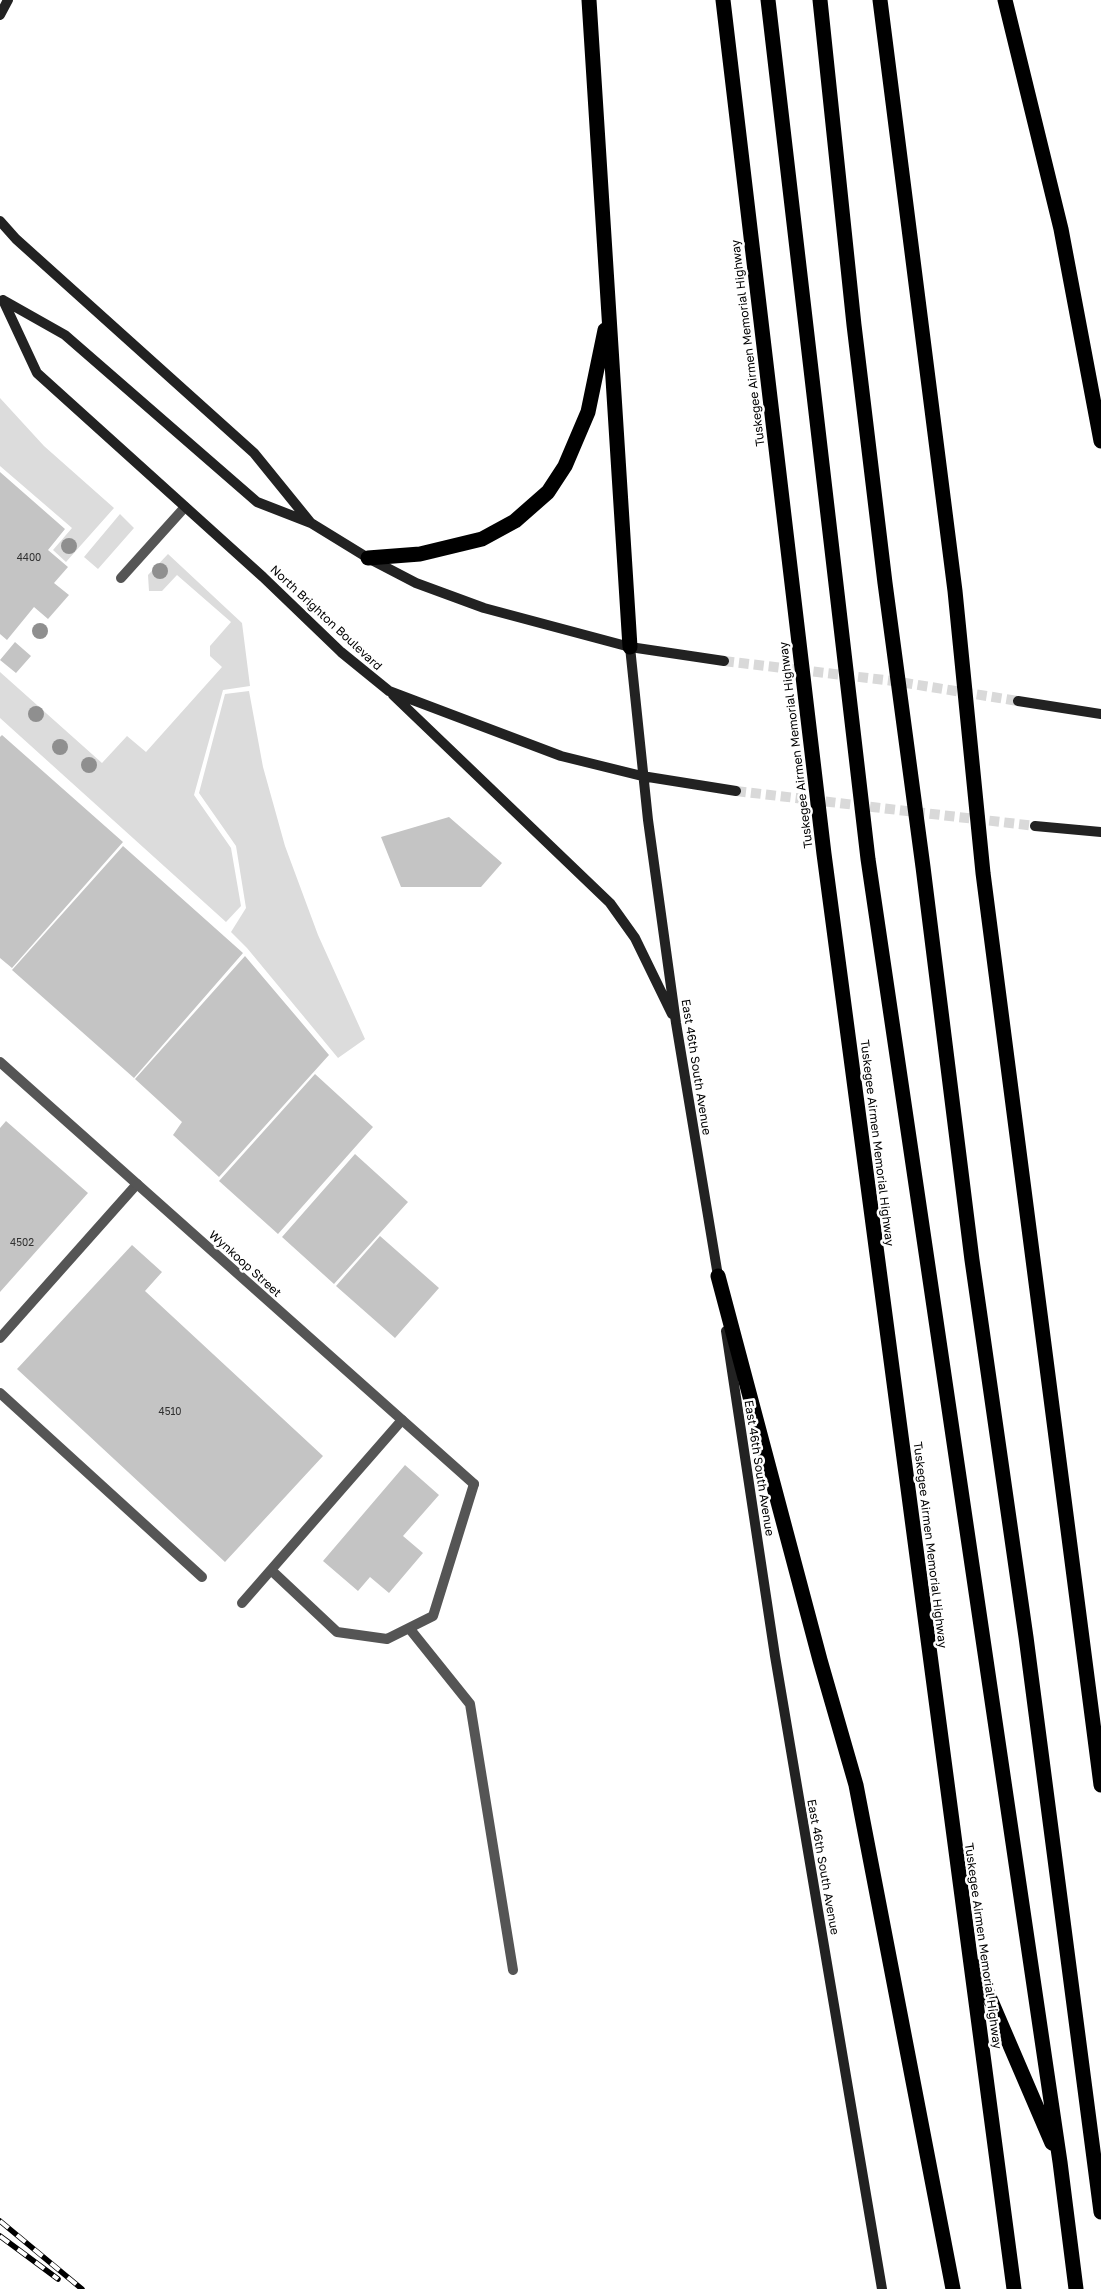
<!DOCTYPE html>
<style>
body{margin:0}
canvas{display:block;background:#fff}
</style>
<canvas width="1101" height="2289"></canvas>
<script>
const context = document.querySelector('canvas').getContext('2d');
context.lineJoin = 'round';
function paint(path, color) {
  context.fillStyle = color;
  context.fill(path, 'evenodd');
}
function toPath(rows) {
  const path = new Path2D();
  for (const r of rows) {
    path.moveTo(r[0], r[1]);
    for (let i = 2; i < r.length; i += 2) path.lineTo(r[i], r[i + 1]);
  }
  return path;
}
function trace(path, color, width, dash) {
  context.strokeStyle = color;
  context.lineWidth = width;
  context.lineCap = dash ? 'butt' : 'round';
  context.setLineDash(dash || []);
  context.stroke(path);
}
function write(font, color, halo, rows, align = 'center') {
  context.font = font + ' "Golos Text",sans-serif';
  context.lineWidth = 5;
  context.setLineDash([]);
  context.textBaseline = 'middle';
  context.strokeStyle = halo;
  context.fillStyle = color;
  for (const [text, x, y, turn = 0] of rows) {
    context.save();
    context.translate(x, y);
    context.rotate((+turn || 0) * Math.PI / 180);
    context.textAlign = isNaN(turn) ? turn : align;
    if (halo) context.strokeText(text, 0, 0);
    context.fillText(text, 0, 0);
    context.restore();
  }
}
paint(toPath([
 [0,398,44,446,114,508,66,562,53,550,72,528,0,466],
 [120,514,134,528,98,569,84,557],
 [168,554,242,623,250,686,223,690,194,795,231,848,241,906,226,922,0,718,0,672,102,763,127,736,146,752,222,667,210,656,210,646,231,622,177,575,162,591,149,591,148,575],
 [249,691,263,767,285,846,318,935,365,1039,338,1058,247,948,231,932,246,908,236,846,199,793,225,694]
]), '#dcdcdc');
paint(toPath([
 [0,472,65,529,48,550,68,567,54,583,69,595,48,619,34,607,7,640,0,634],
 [15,642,31,656,16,673,0,660],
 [2,735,123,842,12,968,0,958,0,737],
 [449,817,502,863,481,887,401,887,381,837],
 [123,846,243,953,134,1078,12,970],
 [245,956,329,1055,219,1177,173,1135,182,1122,135,1079],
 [315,1074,373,1127,278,1234,219,1181],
 [6,1121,88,1193,0,1292,0,1128],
 [355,1154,408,1202,334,1284,282,1237],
 [380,1236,439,1288,395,1338,336,1286],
 [132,1245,162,1272,145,1291,323,1456,225,1562,17,1369],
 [405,1465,439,1495,403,1536,423,1553,389,1593,370,1577,358,1591,323,1561]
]), '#c4c4c4');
trace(toPath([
 [724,661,893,681,1018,701],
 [736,791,1035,826]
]), '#d9d9d9', 10, [10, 5]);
trace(toPath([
 [121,578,185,507],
 [0,1338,137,1184],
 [0,1393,202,1577],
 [271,1570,337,1632,387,1639,433,1616,474,1484],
 [242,1603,402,1420],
 [409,1628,470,1704,513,1970]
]), '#555', 10);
trace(toPath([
 [0,1062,474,1484]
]), '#555', 10);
trace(toPath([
 [0,15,8,0],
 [0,221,16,239,254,453,310,522],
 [3,300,37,373,263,577,341,652,389,691,561,756,642,776,736,791],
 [3,300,65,335,257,502,311,523,368,558,416,583,484,608,630,647,724,661],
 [630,647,648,820,676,1023,719,1282],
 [393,695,610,903,635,938,672,1014],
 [1018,701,1101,714],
 [1035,826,1101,832],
 [726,1331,775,1656,882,2289]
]), '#222', 10);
trace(toPath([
 [589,0,630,647],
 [723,0,824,854,1014,2289],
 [768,0,868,859,1060,2162,1076,2289],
 [820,0,854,325,885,583,923,867,972,1260,1026,1637,1101,2212],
 [880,0,955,591,983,873,1101,1785],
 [1005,0,1061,229,1101,441],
 [368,558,420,554,482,539,515,521,548,492,565,466,588,412,605,330],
 [718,1276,820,1660,856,1785,953,2289],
 [976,1966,1052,2143]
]), '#000', 15);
const rail = toPath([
 [0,2221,82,2289],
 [0,2236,58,2279]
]);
trace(rail, '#000', 5.5);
trace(rail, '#fff', 4, [11]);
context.fillStyle = '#8f8f8f';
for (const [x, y] of [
 [69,546],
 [160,571],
 [40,631],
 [36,714],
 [60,747],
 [89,765]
]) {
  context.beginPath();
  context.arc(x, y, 8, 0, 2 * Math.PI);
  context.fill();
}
write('10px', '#313131', null, [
 ["4400",29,558],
 ["4502",22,1243],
 ["4510",170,1412]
]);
write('12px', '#000', '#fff', [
 ["Tuskegee Airmen Memorial Highway",748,343,-97],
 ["North Brighton Boulevard",326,618,43],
 ["Tuskegee Airmen Memorial Highway",796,745,-97],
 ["East 46th South Avenue",696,1067,81],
 ["Tuskegee Airmen Memorial Highway",877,1143,83],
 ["Wynkoop Street",245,1264,42],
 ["East 46th South Avenue",759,1468,81],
 ["Tuskegee Airmen Memorial Highway",930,1545,83],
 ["East 46th South Avenue",823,1867,80],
 ["Tuskegee Airmen Memorial Highway",983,1946,82]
]);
</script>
